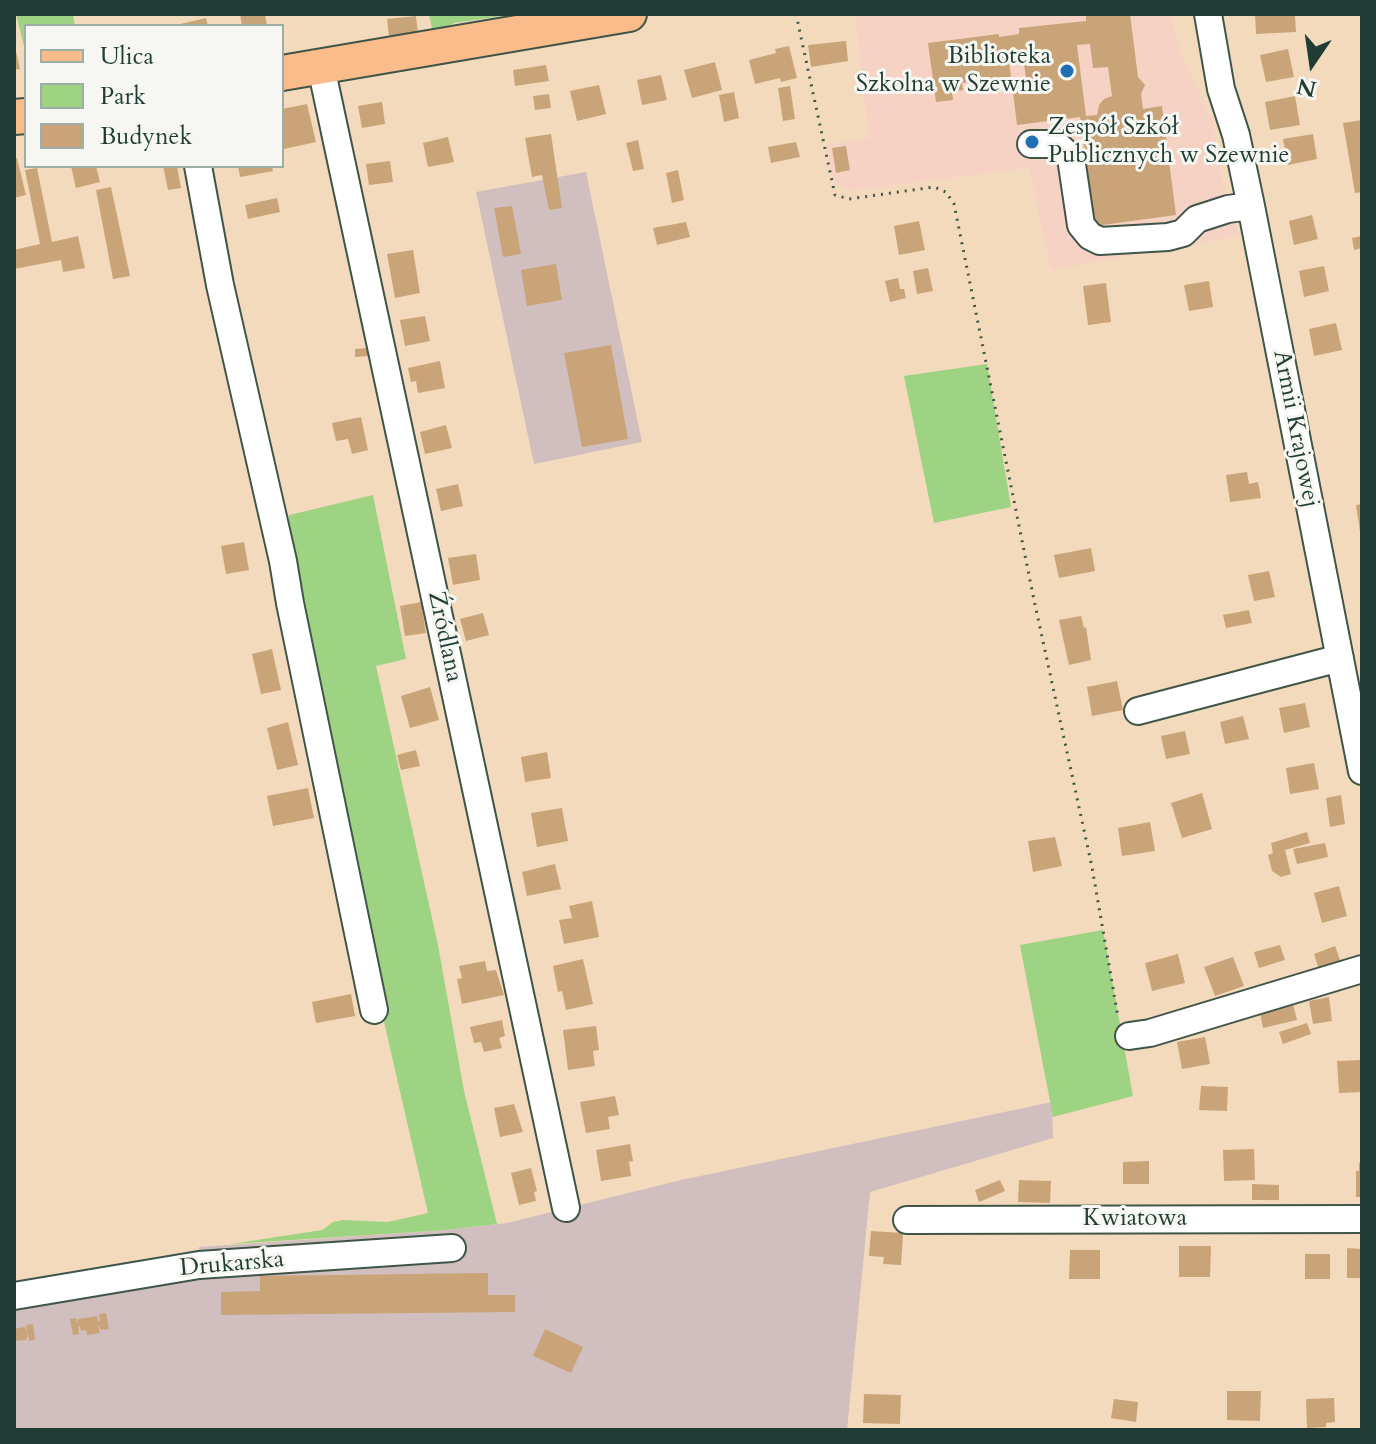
<!DOCTYPE html>
<meta charset="utf-8">
<style>
body{margin:0}
#map{position:relative;width:1376px;height:1444px;overflow:hidden;background:#f4dabc;font-family:Cardo,serif}
canvas{display:block}
.frame{position:absolute;inset:0;border:16px solid #1f3d34;pointer-events:none}
.legend{position:absolute;left:24px;top:24px;width:260px;height:144px;box-sizing:border-box;background:#f6f6f2;border:2px solid #a0aca6;margin:0;padding:10px 14px;list-style:none;font-size:24px;color:#1f3d34}
.legend li{display:flex;align-items:center;gap:16px;height:40px}
.legend b{width:40px;border:2px solid #a0aca6}
.north{position:absolute;left:1272px;top:24px;width:80px;height:80px;-webkit-text-stroke:6px #f6f6f2;paint-order:stroke;rotate:193deg;font-size:22px;font-weight:700;line-height:32px;text-align:center;color:#1f3d34}
.north::after{content:'';display:block;margin:auto;width:28px;height:36px;background:#1f3d34;clip-path:polygon(50% 0,100% 100%,50% 72%,0 100%)}
</style>
<div id="map">
<canvas width="1376" height="1444"></canvas>
<div class="frame"></div>
<ul class="legend">
<li><b style="height:10px;background:#fabc8b"></b>Ulica</li>
<li><b style="height:22px;background:#9ed384"></b>Park</li>
<li><b style="height:22px;background:#c9a479"></b>Budynek</li>
</ul>
<div class="north">N</div>
</div>
<script>
const context = document.querySelector('canvas').getContext('2d');
context.lineJoin = 'round';
function paint(path, color) {
  context.fillStyle = color;
  context.fill(path, 'evenodd');
}
function toPath(rows) {
  const path = new Path2D();
  for (const r of rows) {
    path.moveTo(r[0], r[1]);
    for (let i = 2; i < r.length; i += 2) path.lineTo(r[i], r[i + 1]);
  }
  return path;
}
function trace(path, color, width, dash) {
  context.strokeStyle = color;
  context.lineWidth = width;
  context.lineCap = dash ? 'butt' : 'round';
  context.setLineDash(dash || []);
  context.stroke(path);
}
function write(font, color, halo, rows, align = 'center') {
  context.font = font + ' Cardo,serif';
  context.lineWidth = 6;
  context.setLineDash([]);
  context.textBaseline = 'middle';
  context.strokeStyle = halo;
  context.fillStyle = color;
  for (const [text, x, y, turn = 0] of rows) {
    context.save();
    context.translate(x, y);
    context.rotate((+turn || 0) * Math.PI / 180);
    context.textAlign = isNaN(turn) ? turn : align;
    if (halo) context.strokeText(text, 0, 0);
    context.fillText(text, 0, 0);
    context.restore();
  }
}
paint(toPath([
 [855,14,1170,14,1184,61,1213,121,1228,214,1235,218,1239,236,1051,270,1029,168,850,191,833,180,826,145,869,138]
]), '#f6d2c5');
paint(toPath([
 [586,172,642,442,534,464,476,192],
 [1052,1102,1053,1138,870,1192,847,1430,14,1430,14,1308,200,1279,199,1247,446,1230,507,1223,681,1180]
]), '#d1bfbf');
paint(toPath([
 [16,14,73,14,75,26,26,26,25,50],
 [429,14,514,14,454,23,433,34],
 [987,364,1011,507,934,523,904,376],
 [373,495,406,659,376,666,438,945,464,1091,497,1224,446,1230,231,1244,322,1230,333,1222,343,1220,388,1222,428,1213,355,896,287,537,289,515],
 [1103,930,1133,1096,1053,1117,1020,945]
]), '#9ed384');
paint(toPath([
 [240,14,265,14,267,26,242,26],
 [1086,14,1130,14,1138,77,1145,85,1141,94,1143,109,1162,106,1176,215,1095,226,1080,117,1017,125,1013,92,1028,90,1022,52,1008,54,1011,77,962,83,963,90,952,92,953,100,936,102,928,43,999,34,999,37,1019,34,1019,28,1086,21],
 [1090,44,1093,68,1108,67,1112,96,1104,99,1099,105,1097,115,1086,116,1077,45],
 [1255,14,1295,16,1296,32,1256,34],
 [416,16,418,34,389,37,387,19],
 [206,18,208,26,176,26,176,25],
 [846,41,848,61,811,67,808,45],
 [14,42,20,69,14,70],
 [789,46,797,78,781,82,780,78,755,84,749,60,776,53,775,49],
 [1288,49,1294,77,1266,82,1260,55],
 [715,62,722,90,692,98,684,70],
 [546,65,549,81,515,86,513,70],
 [661,75,667,100,642,105,637,80],
 [599,85,606,114,577,121,570,91],
 [790,86,795,119,783,121,778,88],
 [734,92,739,118,724,122,719,95],
 [549,94,551,108,535,110,533,96],
 [1295,96,1300,125,1270,130,1265,102],
 [382,102,385,124,362,128,358,106],
 [307,104,316,142,284,149,282,109],
 [1362,120,1362,192,1355,193,1343,123],
 [551,134,562,208,549,210,542,175,532,177,525,138],
 [1313,134,1317,159,1288,165,1283,139],
 [448,137,454,162,428,167,423,143],
 [638,140,644,169,633,171,626,143],
 [796,142,800,157,771,163,768,147],
 [846,146,850,170,836,173,832,148],
 [17,158,26,195,14,198,14,159],
 [390,161,393,182,369,185,366,164],
 [71,166,96,166,100,182,76,188],
 [163,166,177,166,181,188,168,190],
 [238,166,272,166,273,171,240,177],
 [37,168,52,242,78,236,85,268,63,272,61,260,14,269,14,250,40,244,25,170],
 [678,170,684,200,672,203,666,173],
 [111,187,130,276,113,279,96,190],
 [277,198,280,212,248,219,245,205],
 [512,206,521,254,503,257,494,208],
 [1312,215,1318,239,1294,245,1289,221],
 [919,221,925,250,899,255,894,226],
 [686,222,690,237,657,245,653,228],
 [1362,236,1362,248,1354,250,1352,238],
 [413,250,420,293,395,298,387,254],
 [556,264,562,300,527,306,521,270],
 [1324,266,1329,291,1304,297,1299,271],
 [928,268,933,291,917,294,913,271],
 [898,278,900,289,904,289,906,298,890,302,885,281],
 [1209,281,1213,307,1189,311,1184,285],
 [1106,283,1111,322,1088,325,1083,286],
 [425,316,430,341,405,346,400,320],
 [1336,323,1342,350,1314,356,1309,329],
 [611,345,628,439,582,447,564,353],
 [368,348,369,356,355,357,355,349],
 [440,361,445,388,418,393,416,381,411,382,408,368],
 [361,417,368,450,352,454,348,439,336,441,332,423],
 [446,425,452,448,425,454,420,432],
 [1247,472,1249,484,1258,482,1261,498,1230,502,1226,475],
 [458,484,463,506,441,511,436,489],
 [1362,504,1362,532,1360,532,1356,505],
 [244,542,249,570,226,574,221,546],
 [1091,548,1095,571,1059,578,1054,555],
 [476,554,480,580,453,585,448,558],
 [1269,571,1275,597,1254,601,1248,575],
 [421,602,426,633,405,636,400,606],
 [1249,610,1252,623,1226,628,1223,615],
 [483,613,489,635,466,641,460,619],
 [1081,616,1084,628,1086,627,1091,660,1069,665,1059,620],
 [272,649,281,690,261,694,252,654],
 [1117,681,1123,710,1092,716,1087,687],
 [430,687,439,720,410,728,401,696],
 [1305,703,1310,727,1284,733,1279,708],
 [1243,716,1249,739,1225,744,1220,722],
 [288,722,298,765,277,770,267,728],
 [1185,731,1190,754,1166,759,1161,736],
 [416,750,420,766,401,770,397,755],
 [547,752,551,778,525,782,521,757],
 [1314,763,1319,789,1290,794,1286,768],
 [308,788,314,818,273,826,267,796],
 [1202,793,1212,829,1182,838,1171,803],
 [1341,795,1345,824,1330,827,1326,798],
 [562,808,568,841,537,847,531,813],
 [1150,822,1155,851,1122,856,1118,828],
 [1307,832,1310,843,1285,850,1291,874,1281,877,1272,871,1268,855,1273,853,1271,843],
 [1055,837,1062,866,1033,872,1028,841],
 [1325,843,1328,857,1297,864,1293,849],
 [555,864,561,889,527,896,522,872],
 [1339,886,1347,916,1322,923,1314,893],
 [592,901,599,937,564,944,559,920,572,918,569,906],
 [1280,945,1285,960,1259,968,1254,952],
 [1335,946,1344,971,1322,979,1314,954],
 [1178,954,1185,983,1152,991,1145,963],
 [1233,957,1244,986,1215,996,1204,967],
 [583,959,593,1004,566,1010,562,991,558,992,553,966],
 [485,961,487,971,496,970,504,995,462,1004,457,979,462,978,459,966],
 [351,994,355,1016,316,1023,312,1002],
 [1329,997,1332,1021,1313,1024,1309,1001],
 [1292,1000,1297,1020,1263,1028,1259,1008],
 [502,1020,505,1036,499,1038,502,1048,484,1052,481,1042,474,1043,470,1027],
 [1307,1023,1311,1034,1283,1044,1279,1032],
 [596,1026,599,1050,593,1051,595,1066,568,1070,563,1030],
 [1205,1037,1210,1064,1182,1069,1177,1042],
 [1360,1060,1362,1092,1339,1093,1337,1061],
 [1201,1086,1228,1087,1227,1111,1199,1110],
 [615,1096,619,1115,608,1117,610,1129,586,1133,580,1102],
 [514,1104,523,1132,500,1137,494,1108],
 [630,1144,633,1161,629,1162,631,1176,601,1181,596,1150],
 [1254,1149,1255,1180,1224,1181,1223,1150],
 [1149,1161,1149,1184,1123,1184,1123,1162],
 [1359,1163,1362,1163,1362,1197,1356,1197,1356,1171,1359,1171],
 [531,1168,537,1191,534,1192,536,1201,519,1205,511,1173],
 [1000,1180,1005,1191,979,1202,975,1190],
 [1019,1180,1051,1181,1050,1203,1018,1202],
 [1252,1184,1279,1185,1279,1200,1252,1200],
 [871,1231,903,1233,901,1265,883,1264,884,1257,869,1256],
 [1179,1246,1211,1246,1210,1277,1179,1277],
 [1347,1248,1362,1249,1362,1278,1347,1278],
 [1070,1250,1100,1250,1100,1279,1069,1279],
 [1305,1254,1330,1254,1330,1279,1305,1279],
 [488,1273,488,1295,515,1295,515,1312,221,1315,221,1292,260,1291,260,1276],
 [106,1313,109,1329,101,1330,98,1324,100,1333,87,1335,86,1330,81,1331,80,1326,78,1327,79,1334,73,1335,70,1319,76,1318,77,1324,78,1319,97,1316,98,1321,100,1321,99,1314],
 [33,1324,35,1340,29,1341,28,1334,26,1340,14,1341,14,1329,25,1327,27,1332,26,1325],
 [545,1329,583,1347,571,1373,533,1356],
 [1227,1391,1261,1391,1260,1421,1227,1420],
 [864,1394,901,1395,900,1424,863,1423],
 [1334,1398,1335,1422,1326,1423,1326,1427,1307,1428,1306,1399],
 [1114,1399,1138,1402,1136,1422,1111,1418]
]), '#c9a479');
const minor = toPath([
 [1208,14,1221,89,1236,135,1251,206,1362,771],
 [321,67,566,1208],
 [1031,144,1056,144,1071,158,1081,225,1090,236,1100,241,1168,237,1183,233,1197,219,1228,209,1251,206],
 [198,166,220,285,283,561,290,603,374,1010],
 [1138,711,1340,658],
 [1129,1036,1150,1033,1362,969],
 [907,1220,1362,1219],
 [14,1296,199,1265,452,1248]
]);
const major = toPath([
 [282,73,629,14],
 [14,117,26,116]
]);
trace(minor, '#3f5548', 30);
trace(major, '#3f5548', 38);
trace(toPath([
 [796,14,835,195,849,199,934,187,946,192,954,204,1034,600,1092,867,1118,1017]
]), '#3f5548', 3, [2, 6]);
trace(minor, '#fff', 26);
trace(major, '#fabc8b', 34);
for (const [x, y, r, color] of [
 [1067,71,8,"#1f6fb2"],
 [1032,142,8,"#1f6fb2"]
]) {
  const dot = new Path2D();
  dot.arc(x, y, r, 0, 2 * Math.PI);
  context.fillStyle = color;
  context.fill(dot);
  trace(dot, '#f6f6f2', 3);
}
write('24px', '#1f3d34', '#f6f6f2', [
 ["Biblioteka",1051,57],
 ["Szkolna w Szewnie",1051,85],
 ["Zespół Szkół",1048,128,"left"],
 ["Publicznych w Szewnie",1048,156,"left"]
], 'right');
write('24px', '#1f3d34', '#f6f6f2', [
 ["Armii Krajowej",1295,429,79],
 ["Źródlana",444,637,78],
 ["Kwiatowa",1135,1219],
 ["Drukarska",232,1265,-5]
]);
</script>
